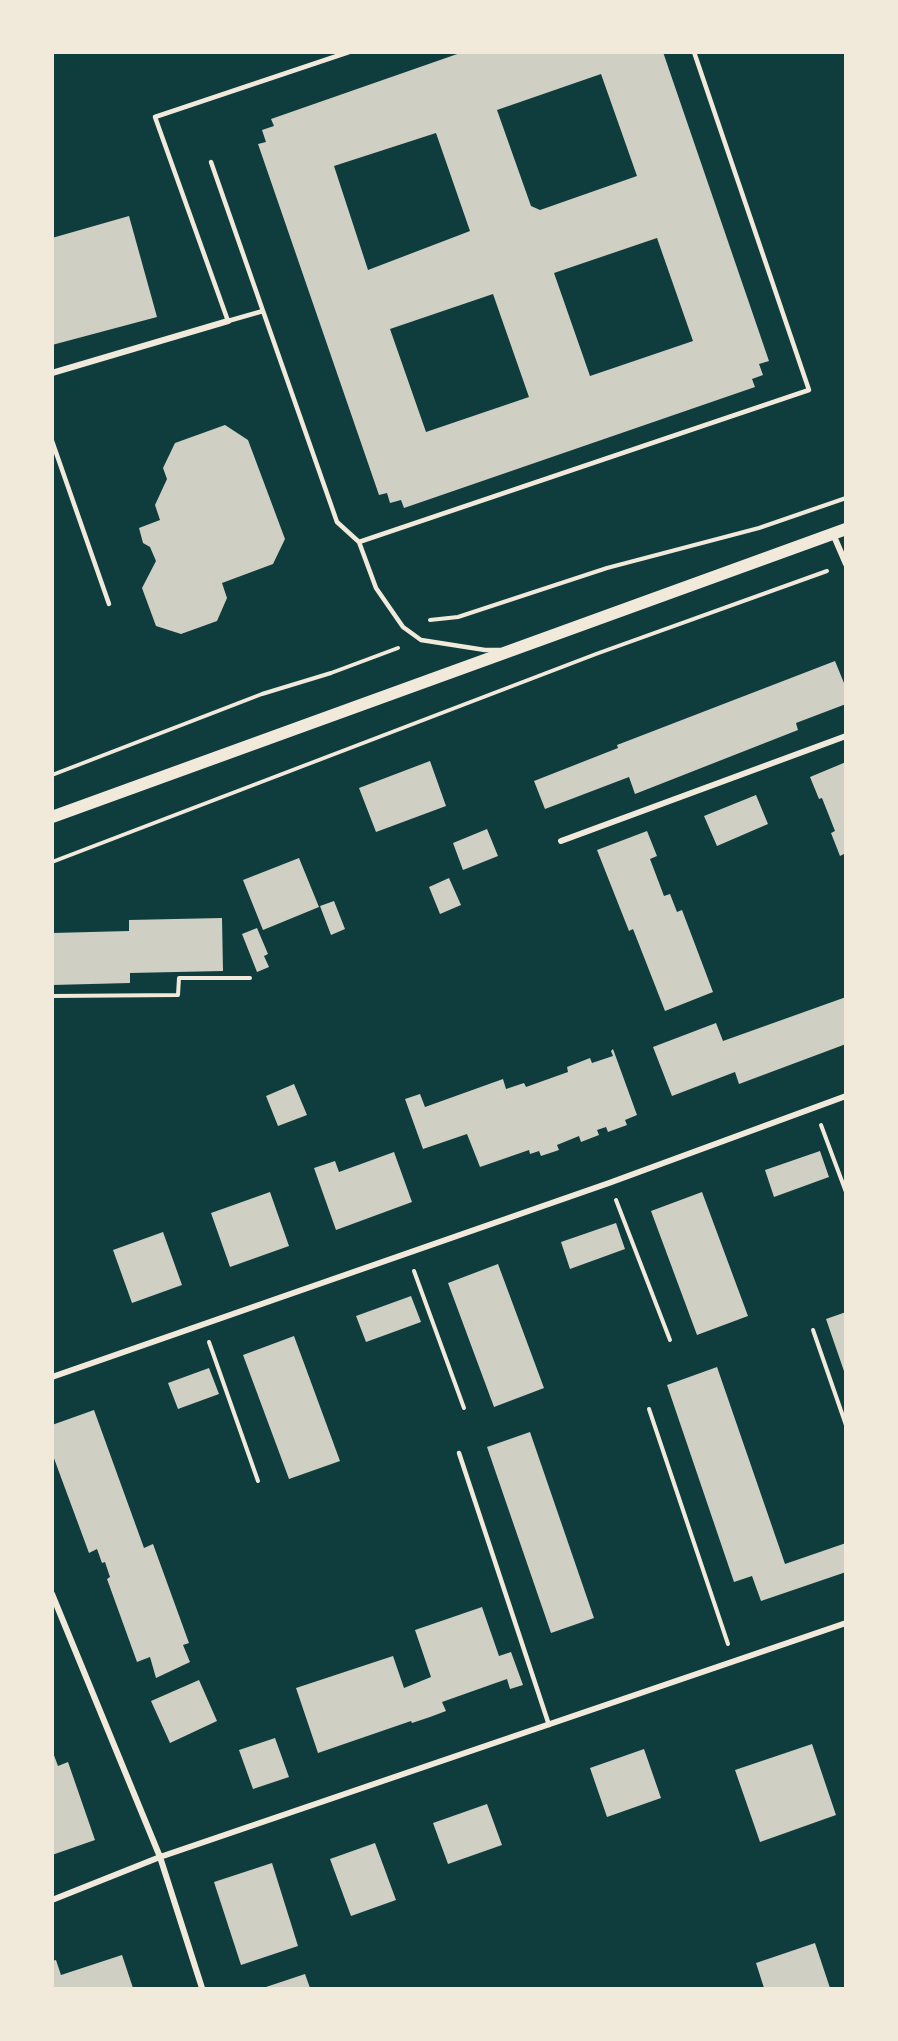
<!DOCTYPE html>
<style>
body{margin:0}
#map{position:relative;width:898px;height:2041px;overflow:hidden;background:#0f3d3e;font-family:"Zilla Slab",serif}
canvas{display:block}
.frame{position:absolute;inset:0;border:54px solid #f1e9da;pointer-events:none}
</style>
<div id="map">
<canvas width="898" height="2041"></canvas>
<div class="frame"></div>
</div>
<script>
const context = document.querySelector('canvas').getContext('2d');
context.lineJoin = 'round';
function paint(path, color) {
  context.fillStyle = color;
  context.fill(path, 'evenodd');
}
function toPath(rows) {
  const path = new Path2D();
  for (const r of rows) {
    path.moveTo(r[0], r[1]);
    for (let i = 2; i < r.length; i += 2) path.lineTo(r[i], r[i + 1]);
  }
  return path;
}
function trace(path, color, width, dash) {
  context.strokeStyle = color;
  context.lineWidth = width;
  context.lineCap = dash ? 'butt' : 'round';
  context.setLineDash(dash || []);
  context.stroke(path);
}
paint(toPath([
 [463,52,663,52,769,361,759,364,763,375,752,379,755,387,404,508,401,500,390,503,387,493,379,495,258,144,266,142,262,130,274,126,271,119],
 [601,74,637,176,540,210,531,206,497,110],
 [436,133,470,231,368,270,334,166],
 [657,238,693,341,590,376,554,273],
 [493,294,529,397,426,432,390,329],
 [129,216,157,317,52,345,52,238],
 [225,425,248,440,285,539,273,564,222,583,227,598,217,621,181,634,156,626,142,588,156,561,150,547,143,543,139,528,160,520,155,505,167,479,163,468,175,443],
 [835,661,846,688,846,704,796,723,798,730,635,794,629,777,545,809,534,781,618,748,617,745],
 [430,761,446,806,376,832,359,788],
 [846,762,846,853,840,856,831,833,835,831,822,798,819,799,810,777],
 [756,795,768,824,717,846,704,816],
 [487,829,498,856,463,870,453,843],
 [647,831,657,856,650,859,664,896,670,894,677,912,682,910,713,992,665,1011,633,929,629,931,597,850],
 [299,858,319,907,263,930,243,880],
 [449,878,461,905,440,914,429,887],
 [334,901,345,929,331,935,320,906],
 [222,918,223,971,130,973,130,983,52,985,52,933,129,931,129,920],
 [257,928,268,954,264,956,269,967,257,972,242,934],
 [846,997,846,1044,739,1084,735,1072,672,1096,653,1047,716,1023,723,1041],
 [613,1049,637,1115,625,1120,627,1125,608,1132,606,1127,597,1130,599,1135,581,1142,579,1136,557,1145,559,1150,541,1156,539,1151,530,1154,529,1150,480,1167,467,1134,423,1149,405,1099,420,1094,425,1107,503,1079,506,1089,524,1083,526,1087,568,1072,567,1067,590,1058,592,1063,613,1056,611,1051],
 [294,1084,307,1115,278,1126,266,1096],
 [820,1151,829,1177,774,1197,765,1170],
 [394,1152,412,1202,336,1230,314,1168,335,1161,339,1172],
 [270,1192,289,1246,230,1267,211,1213],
 [702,1192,748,1316,697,1335,651,1211],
 [616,1223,625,1249,570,1269,561,1242],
 [163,1232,182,1285,132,1303,113,1250],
 [498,1264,544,1388,494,1407,448,1283],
 [411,1296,421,1322,366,1342,356,1316],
 [846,1312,846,1373,845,1374,826,1319],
 [294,1336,340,1461,289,1479,243,1355],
 [717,1367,785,1564,846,1543,846,1572,761,1601,752,1576,734,1582,667,1385],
 [209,1368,219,1394,178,1409,168,1383],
 [94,1410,144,1548,153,1544,189,1643,183,1645,190,1662,156,1678,150,1657,137,1662,107,1579,110,1577,105,1562,102,1563,97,1549,89,1553,52,1453,52,1425],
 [530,1432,594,1618,551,1633,487,1447],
 [482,1607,499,1656,511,1652,523,1685,510,1689,507,1679,442,1702,446,1711,430,1717,412,1723,411,1721,318,1753,296,1688,393,1656,404,1688,431,1677,415,1630],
 [199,1680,217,1721,170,1743,151,1701],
 [275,1738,289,1777,253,1789,239,1750],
 [812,1744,836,1815,760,1842,735,1770],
 [644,1749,661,1798,607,1817,590,1768],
 [52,1750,58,1766,68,1762,95,1840,52,1855],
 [487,1804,502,1845,448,1864,433,1823],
 [375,1843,396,1900,351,1916,330,1859],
 [272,1863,298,1946,241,1965,214,1882],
 [815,1943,830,1988,764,1988,756,1963],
 [122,1955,133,1988,52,1988,52,1961,56,1960,61,1975],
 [305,1974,310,1988,263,1988]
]), '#cfcfc3');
trace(toPath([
 [430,620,458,617,607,568,759,528,846,498],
 [52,775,262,694,331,673,398,648],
 [52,862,596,654,827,571],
 [52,996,178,995,179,978,250,978],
 [821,1125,846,1192],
 [616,1200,670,1340],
 [414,1271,464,1408],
 [813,1330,846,1425],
 [209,1342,258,1481],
 [649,1409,728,1644]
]), '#f1e9da', 4);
trace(toPath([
 [349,52,155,117,228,321,263,311,337,522,359,542,376,588,403,627,421,640,485,650,500,650],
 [211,162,263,311],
 [52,441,109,604],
 [359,542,809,390,694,52],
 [459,1453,549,1725]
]), '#f1e9da', 4.5);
trace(toPath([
 [52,373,228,321],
 [833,534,846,564],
 [561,841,846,736],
 [52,1377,609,1183,846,1096],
 [52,1594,160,1857,202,1988],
 [52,1900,160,1857,846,1623]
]), '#f1e9da', 6);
trace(toPath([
 [52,817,846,529]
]), '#f1e9da', 12);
</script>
